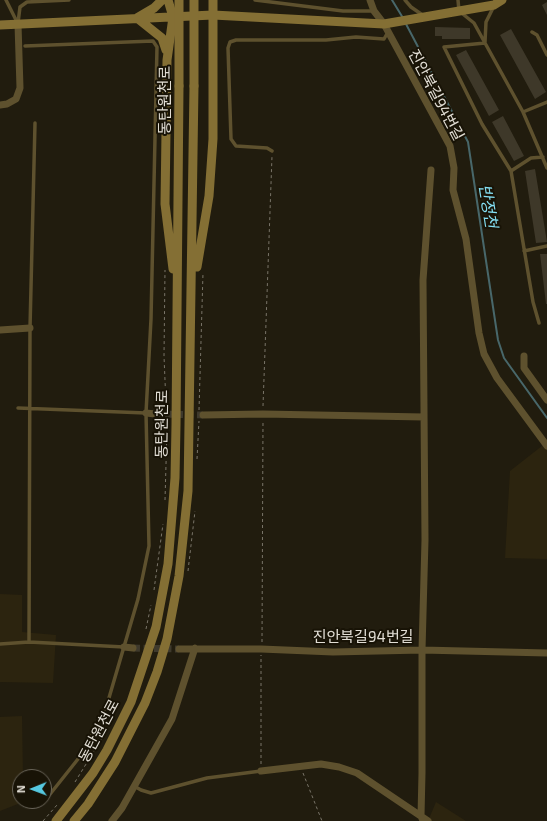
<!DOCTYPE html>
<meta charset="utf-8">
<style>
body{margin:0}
#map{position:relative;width:547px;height:821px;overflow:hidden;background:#211c0e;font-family:"Exo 2",sans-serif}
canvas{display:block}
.north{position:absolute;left:12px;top:769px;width:40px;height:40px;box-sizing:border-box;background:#181306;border:1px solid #696459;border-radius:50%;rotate:269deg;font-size:11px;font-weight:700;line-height:16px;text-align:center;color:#e2ded5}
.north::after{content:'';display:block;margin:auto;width:14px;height:18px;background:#56c9e1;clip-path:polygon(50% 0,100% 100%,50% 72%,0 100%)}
</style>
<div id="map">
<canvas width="547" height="821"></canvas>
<div class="north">N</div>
</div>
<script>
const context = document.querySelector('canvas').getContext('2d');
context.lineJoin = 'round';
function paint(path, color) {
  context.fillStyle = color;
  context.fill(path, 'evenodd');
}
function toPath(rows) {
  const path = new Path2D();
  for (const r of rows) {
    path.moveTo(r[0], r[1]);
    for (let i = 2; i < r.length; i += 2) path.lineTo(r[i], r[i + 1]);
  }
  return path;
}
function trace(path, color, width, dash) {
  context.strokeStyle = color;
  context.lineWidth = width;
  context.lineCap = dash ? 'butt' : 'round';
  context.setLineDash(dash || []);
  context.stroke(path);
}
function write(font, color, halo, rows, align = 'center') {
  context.font = font + ' "Exo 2","Noto Sans KR",sans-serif';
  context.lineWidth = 4;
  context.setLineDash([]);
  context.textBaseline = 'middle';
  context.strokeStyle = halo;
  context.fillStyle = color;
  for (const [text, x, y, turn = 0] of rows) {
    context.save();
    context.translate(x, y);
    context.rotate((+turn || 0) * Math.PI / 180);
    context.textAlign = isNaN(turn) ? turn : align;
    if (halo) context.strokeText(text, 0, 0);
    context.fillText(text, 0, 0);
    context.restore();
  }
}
paint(toPath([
 [547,442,547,559,505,558,510,471],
 [0,594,22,595,22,632,56,635,53,683,0,682],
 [22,716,23,777,20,777,20,801,23,802,0,811,0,717],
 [436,802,466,821,428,821]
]), '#2c240f');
trace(toPath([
 [392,0,403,18],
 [406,24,468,142,498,340,504,358,547,418]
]), '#48676a', 2);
paint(toPath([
 [547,2,547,15,542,5],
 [435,27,470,28,470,39,442,39,442,36,435,36],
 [511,29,546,92,535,99,500,35],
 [466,50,499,110,489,116,456,55],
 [503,116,524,156,514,161,492,122],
 [535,169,547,242,536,243,525,171],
 [540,254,547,254,547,304,546,304]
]), '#3e3829');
trace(toPath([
 [155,414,203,415],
 [133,648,179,649]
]), '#3e392c', 7, [7, 3.5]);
trace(toPath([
 [263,406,272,156],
 [199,410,203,273],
 [197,459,199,421],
 [165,500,167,429,164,356,165,270],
 [188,571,195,511],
 [154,590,163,524],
 [146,629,151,605],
 [262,642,263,421],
 [261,764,261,655],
 [303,773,322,821],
 [75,782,107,730],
 [43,821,57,805]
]), '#7a7569', 1, [3, 3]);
trace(toPath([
 [6,0,18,24],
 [255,0,343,11,374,11],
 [405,0,411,7,424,16],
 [458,0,459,11,474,23,523,112,547,168],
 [18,23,20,7,27,2,69,0],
 [532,32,537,35,547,55],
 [485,42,486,22,494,6],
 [485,43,444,47,482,124,511,171,533,302,539,323],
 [25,46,153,41,157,47,151,319,146,413,149,546,138,599,106,708,82,754,43,803],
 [523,112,547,102],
 [272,151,267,148,236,146,231,139,228,48,230,42,236,40,326,40,356,37,384,39,388,32],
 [511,171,531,158,543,157],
 [524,251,547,246],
 [18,408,146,413],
 [29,642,30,328,35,123],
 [0,644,29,642,124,647],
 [134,786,141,790,151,793,207,778,261,771]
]), '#5e512e', 3.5);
trace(toPath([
 [370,0,374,11,384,24,450,146,454,168,453,190,466,239,479,333,484,354,497,378,547,446],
 [0,105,7,104,16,99,20,88,18,24],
 [0,330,30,328],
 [524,356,524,368,547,400],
 [146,413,155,414],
 [203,415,263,414,424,417],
 [124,647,133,648],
 [179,649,261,649,333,652,422,650,547,653],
 [261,771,321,764,339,767,357,773,428,821],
 [112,821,122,808,172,719,195,648],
 [423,821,421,816,422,773,422,650,425,540,423,280,431,170]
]), '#5e512e', 7);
trace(toPath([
 [162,0,154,8,137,18,162,38,166,50],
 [168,0,173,17,167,60,165,204,173,269],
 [0,25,213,15,384,24,494,5,502,0],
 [197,267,209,196,213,139,213,0],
 [56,821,93,773,107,750,131,702,156,627,168,564,175,478,176,425,179,86],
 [74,821,88,804,115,762,145,703,157,672,167,639,179,576,188,491,194,86]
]), '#846f34', 9);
trace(toPath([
 [179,86,179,0],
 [194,86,194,0]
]), '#846f34', 9);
write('15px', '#e2ded5', '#181306', [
 ["진안북길94번길",436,95,62],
 ["동탄원천로",165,100,-90],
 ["동탄원천로",162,424,-89],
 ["진안북길94번길",363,637],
 ["동탄원천로",99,731,-62]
]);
write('italic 16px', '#85e0f4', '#181306', [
 ["반정천",488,206,81]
]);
</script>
